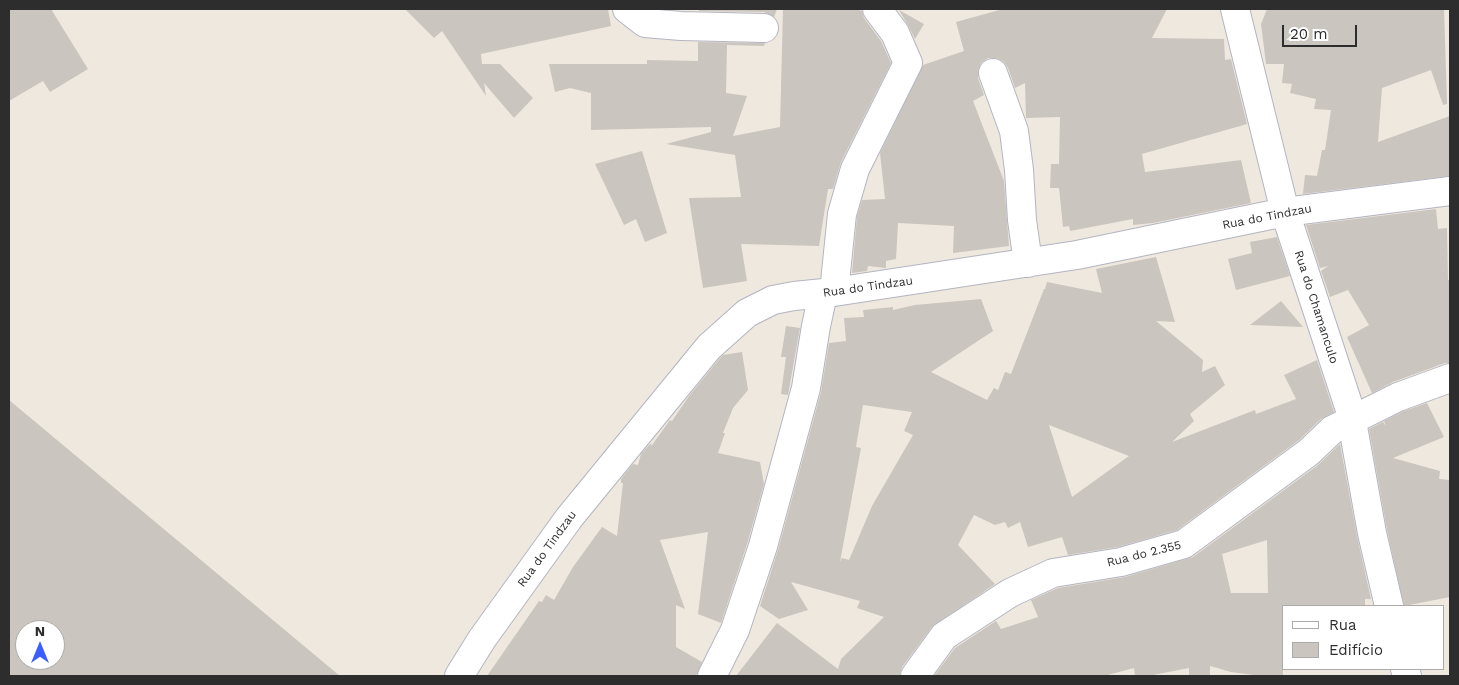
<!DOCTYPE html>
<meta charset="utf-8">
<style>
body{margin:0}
#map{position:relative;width:1459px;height:685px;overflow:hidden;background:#efe8df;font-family:"Work Sans",sans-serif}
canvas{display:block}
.frame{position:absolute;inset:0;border:10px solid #2d2d2d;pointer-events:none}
.legend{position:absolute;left:1282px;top:605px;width:162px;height:65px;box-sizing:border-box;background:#fff;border:1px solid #ababab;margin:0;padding:6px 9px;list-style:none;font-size:15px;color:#2d2d2d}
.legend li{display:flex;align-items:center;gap:10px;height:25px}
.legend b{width:25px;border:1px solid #ababab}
.north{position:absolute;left:15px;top:620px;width:50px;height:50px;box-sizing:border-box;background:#fff;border:1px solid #ababab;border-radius:50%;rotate:0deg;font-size:14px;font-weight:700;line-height:20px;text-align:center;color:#2d2d2d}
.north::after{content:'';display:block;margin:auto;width:18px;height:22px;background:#3c5eff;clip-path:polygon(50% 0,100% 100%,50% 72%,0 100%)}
.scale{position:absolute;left:1282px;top:25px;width:75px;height:22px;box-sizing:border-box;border:2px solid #2d2d2d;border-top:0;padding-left:6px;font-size:15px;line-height:18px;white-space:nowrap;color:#2d2d2d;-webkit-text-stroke:4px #fff;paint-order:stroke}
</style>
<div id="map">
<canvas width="1459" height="685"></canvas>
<div class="frame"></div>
<ul class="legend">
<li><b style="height:6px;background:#fff"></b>Rua</li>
<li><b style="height:14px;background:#cac5be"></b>Edifício</li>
</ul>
<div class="north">N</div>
<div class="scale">20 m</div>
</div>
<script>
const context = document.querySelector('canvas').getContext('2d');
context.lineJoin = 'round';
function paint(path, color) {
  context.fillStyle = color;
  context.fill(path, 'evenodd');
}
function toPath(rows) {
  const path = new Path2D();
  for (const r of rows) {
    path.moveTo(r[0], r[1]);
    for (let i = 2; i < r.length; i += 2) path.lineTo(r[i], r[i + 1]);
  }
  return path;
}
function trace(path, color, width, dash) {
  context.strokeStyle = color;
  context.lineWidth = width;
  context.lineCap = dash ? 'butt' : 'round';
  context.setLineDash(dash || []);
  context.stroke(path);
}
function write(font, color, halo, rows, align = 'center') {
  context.font = font + ' "Work Sans",sans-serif';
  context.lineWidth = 4;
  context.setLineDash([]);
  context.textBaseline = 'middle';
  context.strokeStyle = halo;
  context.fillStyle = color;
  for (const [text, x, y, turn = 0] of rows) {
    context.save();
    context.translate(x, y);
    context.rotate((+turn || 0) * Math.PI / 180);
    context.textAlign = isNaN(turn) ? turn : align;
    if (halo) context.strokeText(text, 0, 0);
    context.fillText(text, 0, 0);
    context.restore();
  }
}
paint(toPath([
 [9,9,51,9,88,69,50,92,43,81,9,101],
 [405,9,608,9,611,26,481,54,482,64,500,64,533,98,514,118,484,83,486,96,442,31,434,38],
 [699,9,777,9,774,17,764,12,699,11],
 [783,9,856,9,862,11,864,18,881,41,891,63,841,162,833,189,828,189,819,246,741,244,747,281,703,288,689,198,741,197,735,155,666,144,711,132,711,127,591,130,591,93,570,88,555,92,549,64,647,64,647,60,698,61,698,42,765,43,764,46,727,45,726,93,747,96,733,136,780,127],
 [1003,9,1167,9,1152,38,1224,39,1225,60,1231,59,1247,124,1142,154,1145,172,1241,160,1251,203,1153,223,1133,225,1133,219,1070,231,1069,226,1063,227,1059,188,1050,188,1051,164,1059,164,1060,117,1026,118,1025,83,1015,88,1008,68,1003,61,996,58,988,58,981,63,978,71,978,78,984,95,973,101,1004,181,1009,246,953,253,954,226,898,223,896,259,886,261,886,268,868,266,867,271,852,273,857,217,862,200,885,199,880,153,923,65,964,51,956,22],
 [1267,9,1444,9,1447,104,1443,105,1431,70,1382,88,1378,142,1450,116,1450,176,1303,194,1305,175,1317,176,1322,150,1325,150,1331,110,1314,109,1316,99,1290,93,1292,84,1282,83,1284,64,1266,64,1261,24],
 [899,10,924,24,915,39,909,27],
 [642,151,667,233,645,242,636,219,624,225,595,164],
 [1436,209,1438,229,1447,228,1448,280,1450,280,1450,363,1445,363,1393,382,1372,393,1347,337,1369,325,1348,290,1330,297,1321,271,1328,266,1320,268,1306,225],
 [1277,237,1290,276,1236,290,1228,259,1252,253,1250,242],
 [1156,257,1175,322,1156,321,1203,360,1202,372,1215,366,1225,385,1190,414,1194,421,1172,442,1255,410,1256,414,1296,399,1284,375,1317,360,1334,412,1321,419,1299,440,1177,530,1118,547,1068,555,1062,537,1028,547,1020,522,1008,528,1005,522,995,525,974,515,958,545,995,584,932,627,902,667,900,676,736,676,777,623,838,669,841,659,884,617,857,608,860,601,791,582,808,610,779,619,760,606,778,550,821,392,829,343,846,341,844,318,864,317,863,310,893,307,893,310,915,305,981,299,993,331,931,372,987,400,994,388,998,390,1005,372,1011,374,1044,289,1045,289,1047,282,1102,293,1096,269],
 [863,405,912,412,904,431,913,435,872,506,849,560,842,558,840,562,861,448,856,447],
 [1049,425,1129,456,1072,497],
 [1281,301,1303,327,1250,325],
 [786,326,800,328,788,395,781,394,786,357,781,357],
 [742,352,748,390,733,408,723,433,725,433,718,453,760,462,764,484,748,541,721,623,698,614,708,532,660,540,685,609,676,605,676,647,702,662,696,676,487,676,539,601,542,602,546,595,554,600,573,567,602,527,617,536,623,483,621,483,621,479,633,464,638,465,641,454,650,444,652,445,670,420,672,421,689,396,720,358,723,355],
 [9,400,340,676,9,676],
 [25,630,55,630,55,660,25,660],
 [1427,403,1444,437,1393,458,1440,471,1439,479,1450,480,1450,597,1404,606,1387,530,1369,429,1383,422,1386,426,1384,421,1404,411],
 [1340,444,1357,536,1371,599,1365,599,1365,606,1283,606,1283,676,1261,676,1231,672,1210,666,1210,676,1189,676,1189,668,1148,676,1135,676,1134,668,1104,676,934,676,955,648,996,621,1001,629,1038,617,1031,600,1058,588,1125,577,1193,557,1318,465],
 [1267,540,1268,593,1231,593,1222,554]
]), '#cac5be');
const street = toPath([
 [627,9,645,23,681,26,764,28],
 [1235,9,1285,212,1350,410,1372,533,1389,606],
 [993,73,1014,131,1019,170,1022,220,1028,263],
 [834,292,842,214,855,169,908,63,895,33,877,9],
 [1405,669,1407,676],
 [459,676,482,639,569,518,709,347,747,313,773,300,794,296,834,292,1077,255,1285,212,1450,191],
 [712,676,735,630,763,546,806,388,816,326,823,294],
 [915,676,944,636,1010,593,1053,573,1121,562,1184,544,1309,452,1332,430,1398,397,1450,378]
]);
trace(street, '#b3b5c1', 30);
trace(street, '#fff', 28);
write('12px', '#2d2d2d', '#fff', [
 ["Rua do Tindzau",1267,217,-11],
 ["Rua do Tindzau",868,287,-8],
 ["Rua do Chamanculo",1316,307,72],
 ["Rua do Tindzau",547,549,-54],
 ["Rua do 2.355",1144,554,-14]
]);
</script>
